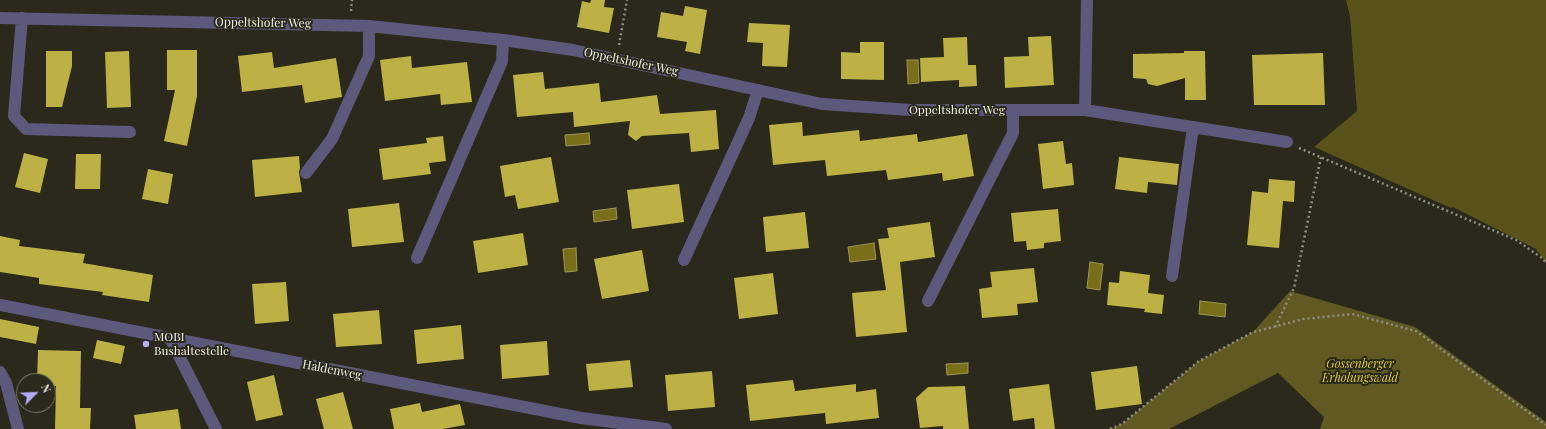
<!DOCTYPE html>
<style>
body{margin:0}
#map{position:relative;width:1546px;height:429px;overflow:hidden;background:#2a291b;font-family:"Playfair Display",serif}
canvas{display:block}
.north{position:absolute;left:16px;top:373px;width:40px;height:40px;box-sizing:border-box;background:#2a291b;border:1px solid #7a796d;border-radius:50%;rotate:66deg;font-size:11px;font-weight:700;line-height:16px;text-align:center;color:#f2f1e8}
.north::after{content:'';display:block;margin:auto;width:14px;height:18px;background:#b5acf8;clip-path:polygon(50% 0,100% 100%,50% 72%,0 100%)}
</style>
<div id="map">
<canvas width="1546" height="429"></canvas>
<div class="north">N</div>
</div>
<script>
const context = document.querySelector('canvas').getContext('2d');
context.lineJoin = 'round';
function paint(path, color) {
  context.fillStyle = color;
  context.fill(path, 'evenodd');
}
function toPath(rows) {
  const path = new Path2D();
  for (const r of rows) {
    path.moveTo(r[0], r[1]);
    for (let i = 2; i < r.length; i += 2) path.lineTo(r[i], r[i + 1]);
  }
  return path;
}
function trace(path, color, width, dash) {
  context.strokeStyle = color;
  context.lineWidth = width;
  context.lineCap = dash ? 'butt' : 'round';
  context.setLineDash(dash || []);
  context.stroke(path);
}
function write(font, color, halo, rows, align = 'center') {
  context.font = font + ' "Playfair Display",serif';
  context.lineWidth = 4;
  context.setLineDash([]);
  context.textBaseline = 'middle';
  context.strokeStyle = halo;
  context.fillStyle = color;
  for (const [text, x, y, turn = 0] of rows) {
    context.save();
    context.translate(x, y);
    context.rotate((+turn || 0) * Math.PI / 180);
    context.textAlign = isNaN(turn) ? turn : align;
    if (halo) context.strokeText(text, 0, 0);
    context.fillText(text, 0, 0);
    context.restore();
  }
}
paint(toPath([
 [1346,0,1546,0,1546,263,1536,249,1453,207,1451,208,1314,147,1357,111,1350,16]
]), '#59521a');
paint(toPath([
 [1290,291,1415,327,1546,422,1546,429,1320,429,1324,417,1278,373,1169,429,1110,429,1122,424,1199,361,1253,332]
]), '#605921');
const water = toPath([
 [907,60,918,60,919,83,908,84,907,60],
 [589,133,590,144,566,146,565,135,589,133],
 [616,208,617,219,594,222,593,211,616,208],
 [874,243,876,259,850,262,848,247,874,243],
 [576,248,577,271,565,272,563,249,576,248],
 [1090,262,1103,264,1100,290,1087,288,1090,262],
 [1200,301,1226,304,1225,317,1199,314,1200,301],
 [968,363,968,373,947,375,946,364,968,363]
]);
paint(water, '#796f19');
trace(water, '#9d9657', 1);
paint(toPath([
 [591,0,605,0,604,7,614,8,609,33,577,27,582,1,590,3],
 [685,6,707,10,700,54,685,51,687,42,657,37,661,12,683,16],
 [749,23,790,25,787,67,762,66,763,43,747,42],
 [1051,36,1054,85,1005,88,1004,57,1029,56,1028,37],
 [967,37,968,65,976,65,977,86,959,87,959,80,921,82,920,58,944,57,943,38],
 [860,42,884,42,884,80,841,79,841,52,860,53],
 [167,50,197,50,197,96,187,146,164,141,175,90,167,90],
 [46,51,72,51,72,66,62,107,46,107],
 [129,51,131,107,107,108,105,52],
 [1184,51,1205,51,1206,100,1185,100,1185,78,1157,86,1148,84,1146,79,1133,78,1133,54,1184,53],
 [272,52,274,68,336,58,342,97,305,103,302,85,242,92,238,56],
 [1323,53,1325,105,1254,105,1252,55],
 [411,56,412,68,467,62,472,102,441,105,440,94,385,101,380,60],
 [543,72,545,89,599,83,601,102,657,95,660,114,716,110,719,149,691,152,689,133,642,136,636,141,628,135,630,121,574,127,573,112,517,117,513,75],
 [802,122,803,136,859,130,860,141,917,134,918,142,967,134,974,176,943,181,942,173,888,180,886,170,827,176,825,160,773,165,769,125],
 [443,136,446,161,429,163,431,174,383,180,379,149,427,143,426,138],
 [1063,141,1066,164,1072,163,1074,185,1043,189,1038,144],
 [24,153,48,159,40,193,15,187],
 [76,154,101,154,100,189,75,189],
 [299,156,300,168,299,172,302,192,255,197,252,160],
 [551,157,559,202,518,209,515,195,505,197,500,166],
 [1119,157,1179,164,1177,185,1148,182,1147,193,1115,189],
 [148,169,173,174,168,204,142,199],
 [1269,179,1295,181,1294,202,1283,201,1279,248,1247,245,1252,191,1268,193],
 [679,184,684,222,632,229,627,190],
 [399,203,404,242,352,247,348,209],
 [1058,209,1061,241,1044,243,1044,248,1027,250,1026,241,1014,242,1011,213],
 [805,212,809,248,766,252,763,217],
 [930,222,935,257,900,262,907,332,856,337,852,293,886,290,878,239,889,238,887,228],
 [523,233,528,265,478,273,473,241],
 [0,236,20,240,19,246,85,254,83,263,153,275,149,302,102,295,103,292,39,284,39,278,0,272],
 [642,250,649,291,602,299,594,259],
 [1034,268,1038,302,1017,304,1018,315,982,318,979,289,992,287,990,272],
 [1120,271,1150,275,1148,293,1164,295,1162,314,1144,312,1145,309,1107,305,1109,282,1119,283],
 [773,273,778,314,739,319,734,278],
 [286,282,289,321,255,324,252,284],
 [379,310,382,344,336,347,333,314],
 [0,319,39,327,36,344,0,337],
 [461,325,464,359,417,364,414,330],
 [97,340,125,346,121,364,93,358],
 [547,341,549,375,502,379,500,345],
 [38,350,81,351,80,408,91,408,90,429,55,429,56,386,48,385,48,381,37,381],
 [630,360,633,387,589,391,586,364],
 [1137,366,1142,404,1096,410,1091,372],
 [712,371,715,407,668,411,665,375],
 [274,375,283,415,256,421,247,382],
 [793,380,795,391,856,384,856,392,876,389,879,418,826,424,825,413,750,421,746,385],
 [1049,384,1055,429,1035,429,1034,418,1013,421,1009,389],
 [965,386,969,429,943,429,943,426,920,428,916,398,928,387],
 [343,392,353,429,324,429,316,399],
 [420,403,422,412,460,404,465,425,443,429,394,429,390,409],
 [178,409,181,429,136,429,134,415]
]), '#bdb045');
trace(toPath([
 [351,11,352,0],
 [619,45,627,0],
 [1299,148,1516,240,1542,258,1546,263],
 [1275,327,1294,288,1321,157],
 [1110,429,1122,424,1199,361,1253,332,1304,319,1352,314,1416,331,1546,425]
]), '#908f84', 2.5, [2, 3]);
trace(toPath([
 [0,18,369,26,503,40,573,50,822,104,911,110,1085,110,1087,0],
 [22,18,14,116,26,129,130,132],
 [1085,110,1287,142],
 [306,173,332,139,369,56,369,26],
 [417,258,502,61,503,40],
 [684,260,749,118,758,90],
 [1172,276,1193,127],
 [928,301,1013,133,1013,110],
 [0,305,581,418,666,429],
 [170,338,216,429],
 [0,372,6,383,18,429]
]), '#5d597d', 12);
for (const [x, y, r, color] of [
 [146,344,4,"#b5acf8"]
]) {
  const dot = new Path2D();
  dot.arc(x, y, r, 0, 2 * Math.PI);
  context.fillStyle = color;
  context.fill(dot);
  trace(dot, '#2a291b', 1.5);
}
write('12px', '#f2f1e8', '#2a291b', [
 ["Oppeltshofer Weg",263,23,1],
 ["Oppeltshofer Weg",631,62,12],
 ["Oppeltshofer Weg",957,110],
 ["Haldenweg",332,370,11]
]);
write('12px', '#f2f1e8', '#2a291b', [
 ["MOBI",154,337],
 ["Bushaltestelle",154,351]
], 'left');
write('italic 12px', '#decd3b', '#2a291b', [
 ["Gossenberger",1360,364],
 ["Erholungswald",1360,378]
]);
</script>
